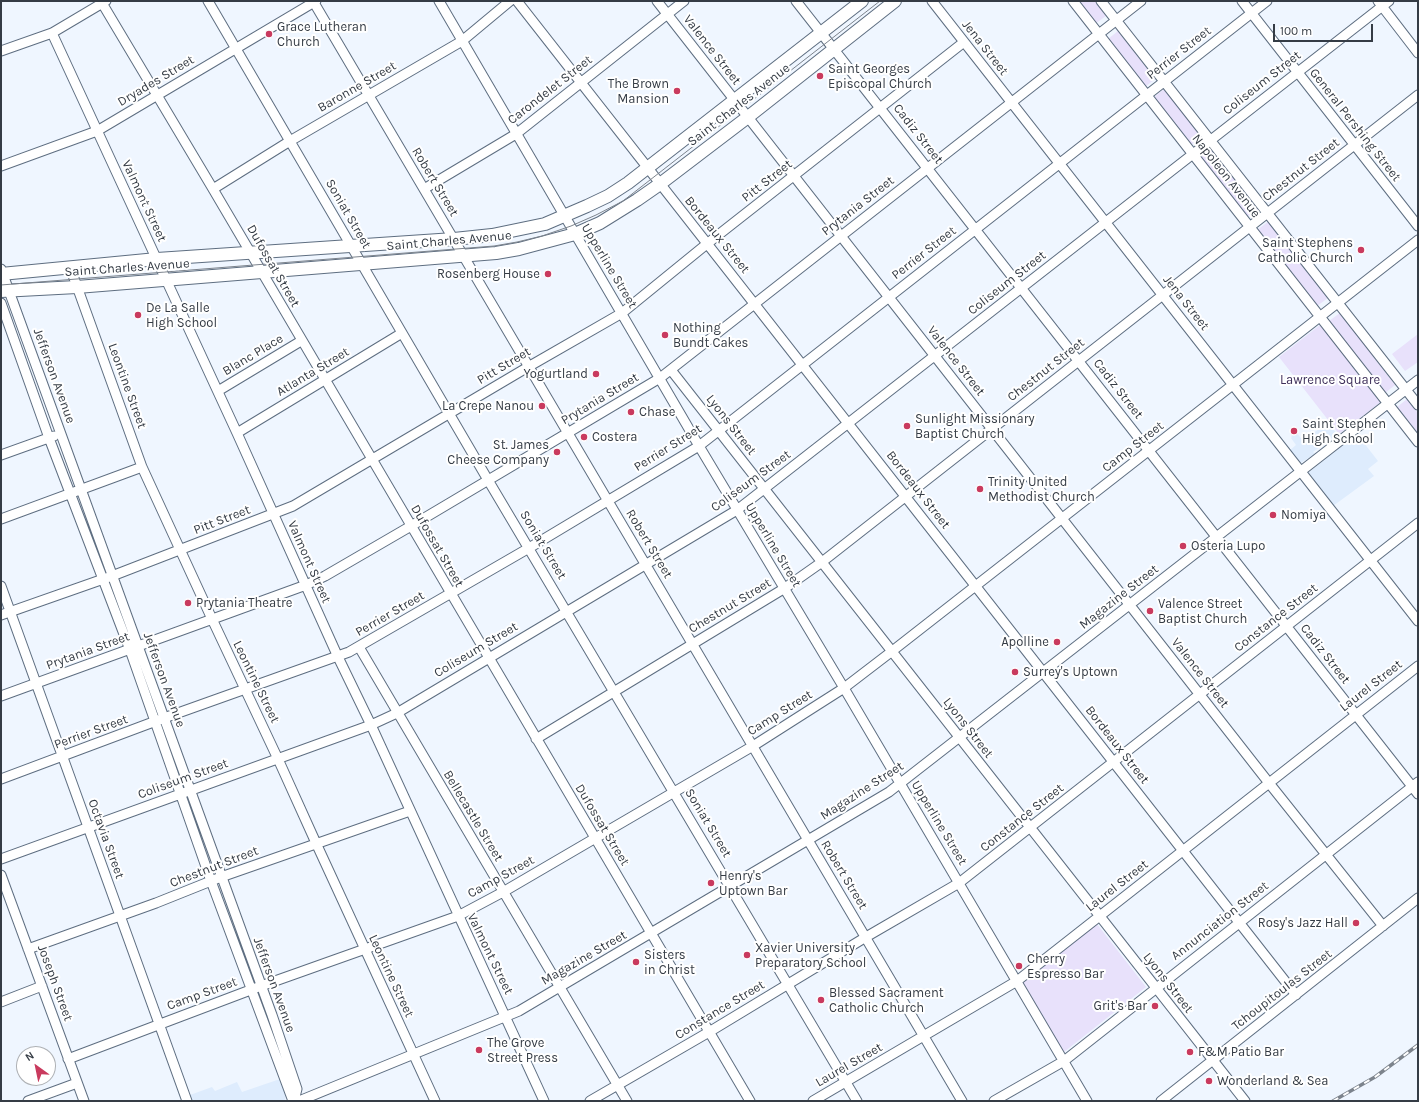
<!DOCTYPE html>
<style>
body{margin:0}
#map{position:relative;width:1419px;height:1102px;overflow:hidden;background:#eff6ff;font-family:Karla,sans-serif}
canvas{display:block}
.frame{position:absolute;inset:0;border:2px solid #353c45;pointer-events:none}
.north{position:absolute;left:16px;top:1046px;width:40px;height:40px;box-sizing:border-box;background:#fff;border:1px solid #aeb1b5;border-radius:50%;rotate:327deg;font-size:11px;font-weight:700;line-height:16px;text-align:center;color:#353c45}
.north::after{content:'';display:block;margin:auto;width:14px;height:18px;background:#c93a5e;clip-path:polygon(50% 0,100% 100%,50% 72%,0 100%)}
.scale{position:absolute;left:1273px;top:24px;width:100px;height:18px;box-sizing:border-box;border:2px solid #353c45;border-top:0;padding-left:5px;font-size:12px;line-height:14px;white-space:nowrap;color:#353c45;-webkit-text-stroke:3px #fff;paint-order:stroke}
</style>
<div id="map">
<canvas width="1419" height="1102"></canvas>
<div class="frame"></div>
<div class="north">N</div>
<div class="scale">100 m</div>
</div>
<script>
const context = document.querySelector('canvas').getContext('2d');
context.lineJoin = 'round';
function paint(path, color) {
  context.fillStyle = color;
  context.fill(path, 'evenodd');
}
function toPath(rows) {
  const path = new Path2D();
  for (const r of rows) {
    path.moveTo(r[0], r[1]);
    for (let i = 2; i < r.length; i += 2) path.lineTo(r[i], r[i + 1]);
  }
  return path;
}
function trace(path, color, width, dash) {
  context.strokeStyle = color;
  context.lineWidth = width;
  context.lineCap = dash ? 'butt' : 'round';
  context.setLineDash(dash || []);
  context.stroke(path);
}
function write(font, color, halo, rows, align = 'center') {
  context.font = font + ' Karla,sans-serif';
  context.lineWidth = 4;
  context.setLineDash([]);
  context.textBaseline = 'middle';
  context.strokeStyle = halo;
  context.fillStyle = color;
  for (const [text, x, y, turn = 0] of rows) {
    context.save();
    context.translate(x, y);
    context.rotate((+turn || 0) * Math.PI / 180);
    context.textAlign = isNaN(turn) ? turn : align;
    if (halo) context.strokeText(text, 0, 0);
    context.fillText(text, 0, 0);
    context.restore();
  }
}
paint(toPath([
 [1328,422,1337,434,1313,452,1315,454,1299,464,1289,451,1296,445,1291,438,1292,437,1291,436,1297,433,1303,441],
 [1357,434,1378,461,1368,469,1374,476,1333,506,1308,473],
 [280,1079,286,1095,285,1100,283,1101,192,1101,190,1095,212,1087,215,1091,237,1082,242,1092]
]), '#deecfd');
paint(toPath([
 [1078,1,1095,1,1106,16,1095,24],
 [1118,31,1155,79,1145,87,1108,39],
 [1164,89,1202,136,1191,145,1153,98],
 [1211,149,1258,209,1247,217,1200,157],
 [1269,221,1328,298,1317,306,1257,230],
 [1340,313,1395,385,1385,393,1329,321],
 [1320,325,1381,402,1339,434,1279,357],
 [1418,334,1418,362,1405,371,1392,354],
 [1407,399,1418,413,1418,433,1396,408],
 [1097,924,1146,987,1064,1052,1022,983]
]), '#e8e1fb');
const minor = toPath([
 [208,1,488,480,857,1101],
 [313,1,962,1101],
 [439,1,699,446,844,688,1087,1101],
 [517,1,1296,995],
 [657,1,1269,783,1383,926],
 [796,1,1418,794],
 [932,1,1418,621],
 [1073,1,1418,442],
 [1101,1,1418,405],
 [1242,1,1418,226],
 [1378,1,1418,53],
 [102,3,213,189,750,1101],
 [52,33,237,433,338,657,371,725,544,1101],
 [1,51,52,33,106,1],
 [1,166,97,131,316,1],
 [213,189,290,141,462,41,510,1],
 [424,189,516,134,684,1],
 [70,267,142,467,212,619,278,759,316,843,435,1101],
 [1,269,272,1015,297,1089,294,1101],
 [1,303,49,438,130,650,211,881,293,1101],
 [671,370,1245,1101],
 [218,391,301,341],
 [237,433,402,333],
 [1,455,54,436],
 [1,519,142,467],
 [1,586,187,1101],
 [1,615,112,576,293,506,528,367,622,313,708,243,964,42],
 [359,647,627,1101],
 [1,696,306,585,325,576,411,526,660,378,1141,1],
 [536,739,785,588,822,562,1418,95],
 [1,779,164,718,349,652,529,548,699,446,1267,1],
 [1,859,371,725,397,713,737,510,1389,1],
 [1,875,84,1101],
 [28,949,156,903,221,877,410,811],
 [1,1002,42,986],
 [68,1059,261,986,458,916,503,892,753,746,844,688,891,652,1418,240],
 [28,1101,77,1083],
 [299,1101,519,1011,889,792,1418,380],
 [590,1101,709,1032,866,937,959,883,1418,523],
 [813,1101,1017,981,1418,666],
 [994,1101,1064,1061,1418,782],
 [1161,1101,1418,898]
]);
const major = toPath([
 [1,274,157,259,454,239,492,235,545,224,587,206,608,196,628,183,862,1],
 [1,291,77,287,496,253,519,249,575,234,600,223,637,200,660,184,748,117,895,1]
]);
trace(minor, '#5e6e81', 11);
trace(major, '#5e6e81', 14);
trace(minor, '#fff', 9);
trace(major, '#fff', 12);
trace(toPath([
 [1,285,494,246,517,242,542,236,571,226,596,215,623,201,880,1]
]), '#7c838c', 1);
const rail = toPath([
 [1333,1101,1375,1077,1418,1045]
]);
trace(rail, '#7c838c', 3.5);
trace(rail, '#fff', 2, [6]);
for (const [x, y, r, color] of [
 [269,34,4,"#c93a5e"],
 [820,76,4,"#c93a5e"],
 [677,91,4,"#c93a5e"],
 [1361,250,4,"#c93a5e"],
 [548,274,4,"#c93a5e"],
 [138,315,4,"#c93a5e"],
 [665,335,4,"#c93a5e"],
 [596,374,4,"#c93a5e"],
 [542,406,4,"#c93a5e"],
 [631,412,4,"#c93a5e"],
 [907,426,4,"#c93a5e"],
 [1294,431,4,"#c93a5e"],
 [584,437,4,"#c93a5e"],
 [557,452,4,"#c93a5e"],
 [980,489,4,"#c93a5e"],
 [1273,515,4,"#c93a5e"],
 [1183,546,4,"#c93a5e"],
 [188,603,4,"#c93a5e"],
 [1150,611,4,"#c93a5e"],
 [1057,642,4,"#c93a5e"],
 [1015,672,4,"#c93a5e"],
 [711,883,4,"#c93a5e"],
 [1356,923,4,"#c93a5e"],
 [747,955,4,"#c93a5e"],
 [636,962,4,"#c93a5e"],
 [1019,966,4,"#c93a5e"],
 [821,1000,4,"#c93a5e"],
 [1155,1006,4,"#c93a5e"],
 [479,1050,4,"#c93a5e"],
 [1190,1052,4,"#c93a5e"],
 [1209,1081,4,"#c93a5e"]
]) {
  const dot = new Path2D();
  dot.arc(x, y, r, 0, 2 * Math.PI);
  context.fillStyle = color;
  context.fill(dot);
  trace(dot, '#fff', 1.5);
}
write('13px', '#353c45', '#fff', [
 ["Grace Lutheran",277,27],
 ["Church",277,42],
 ["Saint Georges",828,69],
 ["Episcopal Church",828,84],
 ["The Brown",669,84,"right"],
 ["Mansion",669,99,"right"],
 ["Saint Stephens",1353,243,"right"],
 ["Catholic Church",1353,258,"right"],
 ["Rosenberg House",540,274,"right"],
 ["De La Salle",146,308],
 ["High School",146,323],
 ["Nothing",673,328],
 ["Bundt Cakes",673,343],
 ["Yogurtland",588,374,"right"],
 ["La Crepe Nanou",534,406,"right"],
 ["Chase",639,412],
 ["Sunlight Missionary",915,419],
 ["Baptist Church",915,434],
 ["Saint Stephen",1302,424],
 ["High School",1302,439],
 ["Costera",592,437],
 ["St. James",549,445,"right"],
 ["Cheese Company",549,460,"right"],
 ["Trinity United",988,482],
 ["Methodist Church",988,497],
 ["Nomiya",1281,515],
 ["Osteria Lupo",1191,546],
 ["Prytania Theatre",196,603],
 ["Valence Street",1158,604],
 ["Baptist Church",1158,619],
 ["Apolline",1049,642,"right"],
 ["Surrey's Uptown",1023,672],
 ["Henry's",719,876],
 ["Uptown Bar",719,891],
 ["Rosy's Jazz Hall",1348,923,"right"],
 ["Xavier University",755,948],
 ["Preparatory School",755,963],
 ["Sisters",644,955],
 ["in Christ",644,970],
 ["Cherry",1027,959],
 ["Espresso Bar",1027,974],
 ["Blessed Sacrament",829,993],
 ["Catholic Church",829,1008],
 ["Grit's Bar",1147,1006,"right"],
 ["The Grove",487,1043],
 ["Street Press",487,1058],
 ["F&M Patio Bar",1198,1052],
 ["Wonderland & Sea",1217,1081]
], 'left');
write('13px', '#353c45', '#fff', [
 ["Jena Street",985,48,52],
 ["Valence Street",712,50,52],
 ["Perrier Street",1179,53,-38],
 ["Dryades Street",156,81,-31],
 ["Coliseum Street",1262,83,-38],
 ["Baronne Street",357,87,-30],
 ["Carondelet Street",550,90,-38],
 ["Saint Charles Avenue",739,105,-38],
 ["General Pershing Street",1355,125,52],
 ["Cadiz Street",918,134,52],
 ["Chestnut Street",1301,170,-38],
 ["Napoleon Avenue",1226,176,52],
 ["Pitt Street",767,181,-38],
 ["Robert Street",435,182,59],
 ["Valmont Street",144,201,65],
 ["Prytania Street",858,206,-38],
 ["Soniat Street",348,214,60],
 ["Bordeaux Street",717,235,51],
 ["Saint Charles Avenue",449,241,-5],
 ["Perrier Street",924,253,-38],
 ["Dufossat Street",273,266,60],
 ["Upperline Street",609,266,59],
 ["Saint Charles Avenue",127,268,-4],
 ["Coliseum Street",1007,283,-38],
 ["Jena Street",1186,303,52],
 ["Blanc Place",253,355,-31],
 ["Valence Street",956,361,52],
 ["Pitt Street",504,366,-31],
 ["Chestnut Street",1046,370,-38],
 ["Atlanta Street",313,372,-31],
 ["Jefferson Avenue",54,376,70],
 ["Leontine Street",127,386,70],
 ["Cadiz Street",1118,389,52],
 ["Prytania Street",600,399,-31],
 ["Lyons Street",731,425,52],
 ["Camp Street",1133,447,-38],
 ["Perrier Street",668,448,-32],
 ["Coliseum Street",751,481,-36],
 ["Bordeaux Street",918,490,52],
 ["Pitt Street",222,520,-21],
 ["Robert Street",649,544,59],
 ["Soniat Street",543,545,59],
 ["Upperline Street",773,545,59],
 ["Dufossat Street",437,546,60],
 ["Valmont Street",309,562,66],
 ["Magazine Street",1119,597,-38],
 ["Chestnut Street",730,606,-31],
 ["Perrier Street",390,614,-30],
 ["Constance Street",1276,618,-38],
 ["Coliseum Street",476,650,-31],
 ["Prytania Street",88,651,-20],
 ["Cadiz Street",1325,654,52],
 ["Valence Street",1200,673,52],
 ["Jefferson Avenue",164,680,70],
 ["Leontine Street",256,682,64],
 ["Laurel Street",1371,686,-38],
 ["Camp Street",780,713,-32],
 ["Lyons Street",968,728,52],
 ["Perrier Street",91,732,-20],
 ["Bordeaux Street",1117,745,52],
 ["Coliseum Street",183,779,-20],
 ["Magazine Street",862,791,-33],
 ["Bellecastle Street",473,816,59],
 ["Constance Street",1022,818,-38],
 ["Soniat Street",708,823,59],
 ["Upperline Street",939,823,59],
 ["Dufossat Street",602,825,59],
 ["Octavia Street",106,839,70],
 ["Chestnut Street",214,867,-21],
 ["Robert Street",844,875,59],
 ["Camp Street",501,877,-29],
 ["Laurel Street",1117,886,-38],
 ["Annunciation Street",1220,921,-38],
 ["Valmont Street",490,954,64],
 ["Magazine Street",584,958,-30],
 ["Leontine Street",391,976,65],
 ["Joseph Street",55,983,70],
 ["Lyons Street",1168,983,52],
 ["Jefferson Avenue",274,985,70],
 ["Tchoupitoulas Street",1282,990,-38],
 ["Camp Street",202,994,-20],
 ["Constance Street",720,1010,-31],
 ["Laurel Street",849,1065,-30]
]);
write('13px', '#3e2f5a', '#fff', [
 ["Lawrence Square",1330,380]
]);
</script>
